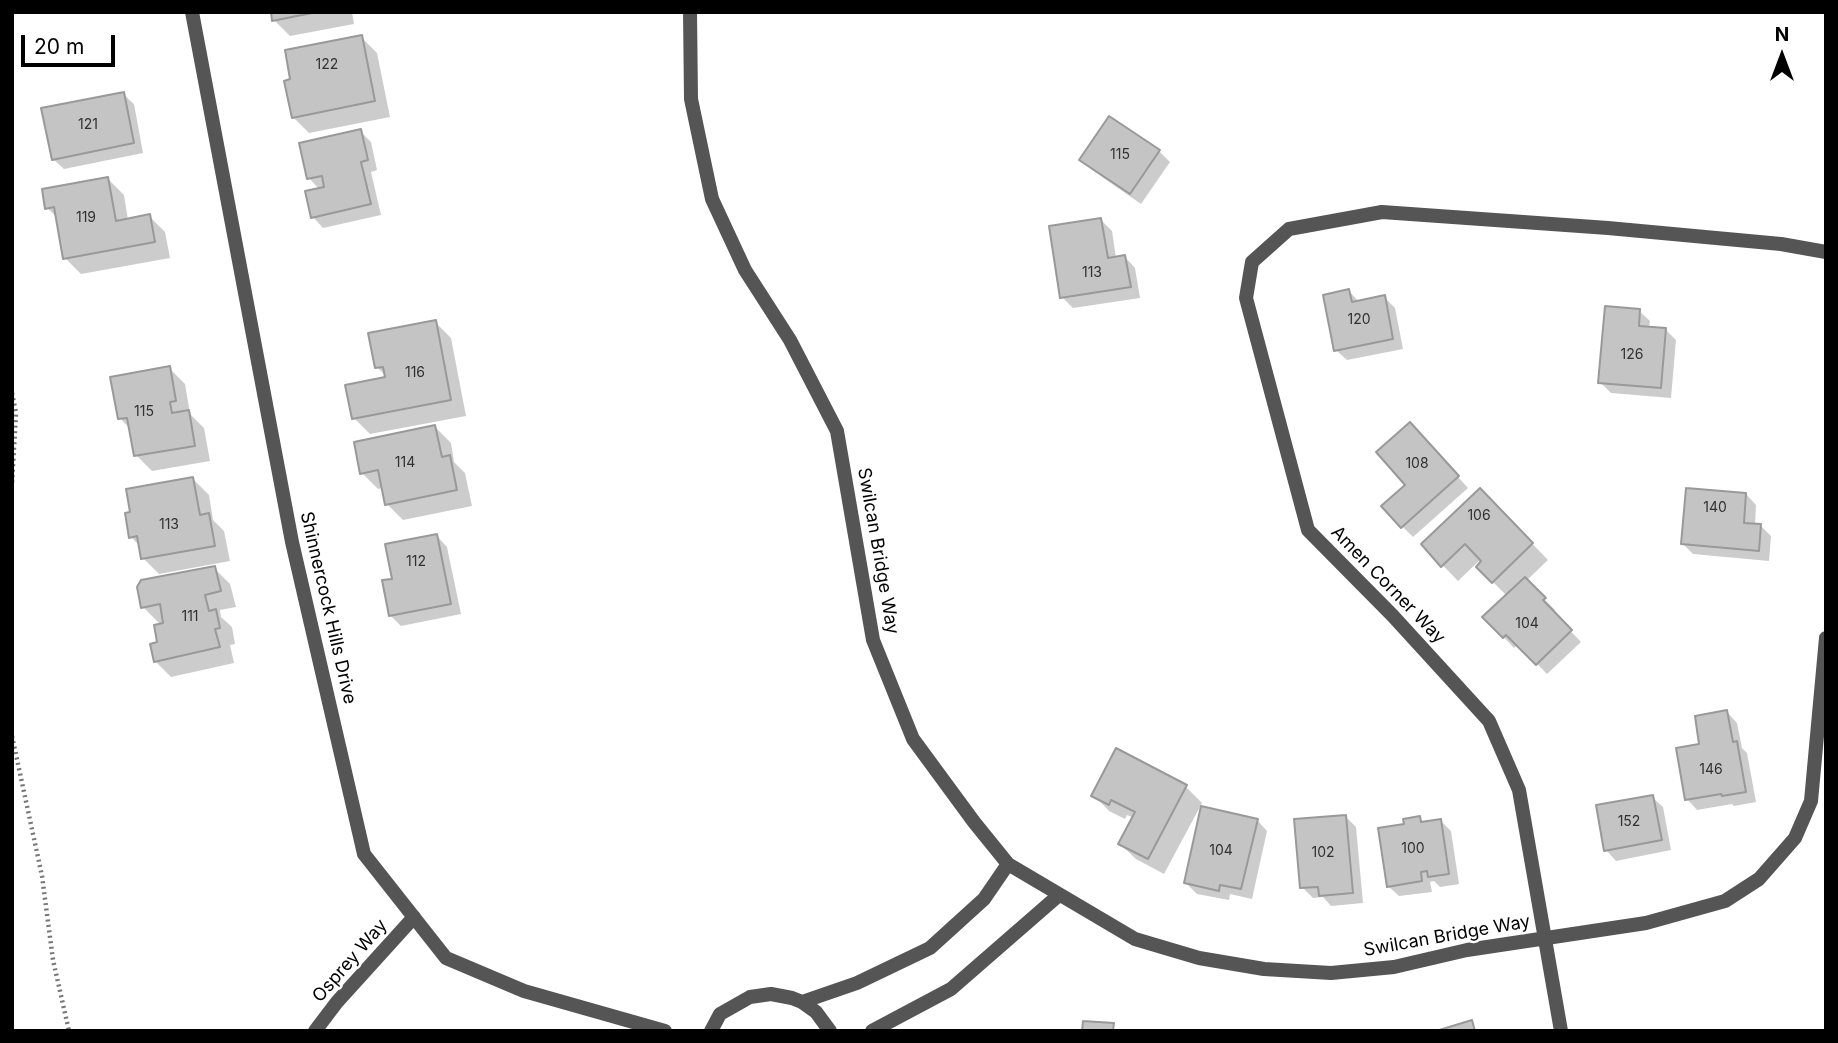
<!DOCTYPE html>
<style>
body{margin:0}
#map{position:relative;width:1838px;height:1043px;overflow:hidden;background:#fff;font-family:Inter,sans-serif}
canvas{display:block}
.frame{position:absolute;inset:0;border:14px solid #000;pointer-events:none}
.north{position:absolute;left:1747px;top:21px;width:70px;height:70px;-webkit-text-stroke:5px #fff;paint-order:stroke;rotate:0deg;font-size:19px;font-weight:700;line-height:28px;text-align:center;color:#000}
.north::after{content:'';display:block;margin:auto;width:24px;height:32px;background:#000;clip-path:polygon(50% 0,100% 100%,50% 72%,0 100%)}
.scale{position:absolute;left:21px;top:35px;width:94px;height:32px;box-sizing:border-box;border:4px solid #000;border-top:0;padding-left:9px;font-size:21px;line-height:24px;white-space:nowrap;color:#000;-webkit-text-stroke:5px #fff;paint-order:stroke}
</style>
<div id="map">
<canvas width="1838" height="1043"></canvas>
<div class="frame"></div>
<div class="north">N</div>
<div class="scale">20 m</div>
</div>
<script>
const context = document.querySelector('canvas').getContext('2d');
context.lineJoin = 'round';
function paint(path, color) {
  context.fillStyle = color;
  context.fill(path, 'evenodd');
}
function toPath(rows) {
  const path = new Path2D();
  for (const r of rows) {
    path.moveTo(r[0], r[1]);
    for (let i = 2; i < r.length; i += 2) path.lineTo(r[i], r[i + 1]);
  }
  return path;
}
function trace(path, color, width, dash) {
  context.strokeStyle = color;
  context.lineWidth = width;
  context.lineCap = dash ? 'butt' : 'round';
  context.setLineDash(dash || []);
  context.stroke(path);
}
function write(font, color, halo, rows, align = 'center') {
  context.font = font + ' Inter,sans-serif';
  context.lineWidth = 5;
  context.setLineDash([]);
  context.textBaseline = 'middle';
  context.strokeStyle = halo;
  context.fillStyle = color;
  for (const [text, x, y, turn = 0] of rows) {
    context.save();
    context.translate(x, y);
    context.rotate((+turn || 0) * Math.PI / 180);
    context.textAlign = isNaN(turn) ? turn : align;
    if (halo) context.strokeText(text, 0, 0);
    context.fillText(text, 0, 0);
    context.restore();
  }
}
paint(toPath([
 [273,12,352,12,354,24,290,36,274,20],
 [361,37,377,53,390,117,309,133,293,117],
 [123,94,134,104,143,153,64,169,53,159],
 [1110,118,1159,151,1170,162,1141,204,1092,170,1081,160],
 [360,131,371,142,377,170,371,172,381,215,323,228,313,217,320,190,309,178],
 [108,179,124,195,128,220,149,216,165,232,170,258,81,274,65,258,58,218,47,208],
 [1101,220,1112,231,1116,258,1125,257,1135,268,1140,298,1073,308,1062,297],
 [1349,291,1359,302,1384,297,1395,308,1403,349,1347,360,1336,350],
 [1639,311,1650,321,1649,328,1666,330,1676,340,1671,398,1611,393,1600,382],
 [435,322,451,338,466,416,370,434,354,418,388,378,377,367],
 [169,368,185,384,190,414,204,428,210,461,152,471,136,455,131,430,120,418],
 [435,427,451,443,454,462,465,473,472,506,403,520,387,504,383,488,378,489,362,473],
 [1420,435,1468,488,1413,537,1402,526],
 [193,479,209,495,213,520,224,531,230,561,159,574,143,558,141,547,131,537],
 [1746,494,1756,505,1755,525,1761,526,1771,536,1769,561,1693,554,1683,544],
 [1496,506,1548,560,1526,581,1555,610,1552,612,1581,642,1547,674,1518,644,1514,648,1485,617,1507,596,1478,567,1484,561,1481,559,1458,581,1423,545],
 [437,536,447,547,461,614,401,626,390,615,394,580],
 [214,568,230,584,236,607,220,610,221,617,232,627,235,644,230,645,234,663,171,677,155,661,160,643,161,625,143,607],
 [1727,712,1737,723,1742,748,1747,753,1756,802,1734,806,1732,804,1697,810,1687,799,1701,746],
 [1186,787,1202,803,1164,874,1136,859,1120,844,1134,818,1127,815,1125,819,1109,811,1094,795],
 [1652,797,1663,807,1671,850,1616,861,1606,850],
 [1346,817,1356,827,1363,903,1331,906,1323,897,1313,898,1302,887],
 [1419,818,1424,823,1440,820,1451,831,1459,884,1440,887,1434,881,1430,882,1432,892,1399,896,1388,886],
 [1257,820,1267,831,1252,899,1230,894,1229,900,1197,894,1186,883]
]), '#0003');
const building = toPath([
 [271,12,317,12,272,21,271,12],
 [362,35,375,101,292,118,284,81,290,79,285,50,362,35],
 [124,92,134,143,52,160,41,108,124,92],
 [1109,116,1160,150,1130,194,1079,160,1109,116],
 [361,129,368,160,361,162,371,204,311,218,305,191,324,187,322,176,307,179,299,143,361,129],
 [108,177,116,221,150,214,155,242,63,259,54,207,45,209,42,189,108,177],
 [1101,218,1108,258,1125,255,1131,287,1060,298,1049,226,1101,218],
 [1349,289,1352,302,1385,295,1393,339,1334,351,1323,295,1349,289],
 [1605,306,1640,309,1639,326,1666,328,1661,388,1598,383,1605,306],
 [436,320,451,400,352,419,345,385,385,377,383,367,375,368,368,333,436,320],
 [170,366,176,401,170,402,172,413,189,410,195,446,134,456,127,418,118,419,110,377,170,366],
 [1410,422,1459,476,1401,528,1381,506,1405,485,1376,452,1410,422],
 [435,425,442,457,450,455,457,490,385,505,378,470,360,474,354,442,435,425],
 [193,477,200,515,209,513,215,546,141,559,137,536,129,538,125,513,130,512,126,489,193,477],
 [1480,488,1533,543,1492,583,1476,567,1481,561,1465,544,1441,567,1421,544,1480,488],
 [1686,488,1746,493,1744,523,1761,524,1759,551,1681,544,1686,488],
 [437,534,451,604,389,616,382,580,392,579,385,544,437,534],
 [215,566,221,591,205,595,209,611,216,609,220,628,215,629,220,647,154,662,150,644,157,642,154,625,163,623,160,604,141,608,137,587,141,580,215,566],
 [1525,577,1546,598,1543,600,1572,630,1536,665,1506,635,1503,638,1482,617,1525,577],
 [1727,710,1733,742,1737,741,1746,792,1722,796,1721,794,1685,800,1676,748,1699,744,1695,716,1727,710],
 [1116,748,1187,785,1148,859,1118,844,1135,812,1111,800,1109,805,1091,796,1116,748],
 [1653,795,1662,840,1604,851,1596,805,1653,795],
 [1201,806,1258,819,1241,889,1220,885,1219,891,1184,883,1201,806],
 [1346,815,1353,893,1319,896,1318,887,1300,888,1294,819,1346,815],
 [1420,816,1421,822,1441,819,1449,874,1428,877,1427,871,1421,872,1422,881,1387,887,1378,828,1404,824,1403,819,1420,816],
 [1472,1020,1475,1031,1436,1031,1472,1020],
 [1083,1021,1114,1023,1113,1031,1082,1031,1083,1021]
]);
paint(building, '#c4c4c4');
trace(building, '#999', 2);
trace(toPath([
 [12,393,16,413,12,484],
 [12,736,42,876,53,960,69,1031]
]), '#777', 4.5, [2, 3.5]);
trace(toPath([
 [192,12,292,542,364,854,446,958,524,991,665,1031],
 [690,12,691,99,712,199,745,270,790,340,837,431,873,640,913,739,974,822,1008,864,1135,939,1199,958,1264,969,1331,973,1394,967,1467,950,1646,923,1725,901,1759,879,1795,838,1811,801,1826,638],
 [802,1002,857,983,930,948,984,899,1008,864],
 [315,1031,337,1002,414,917],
 [711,1031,720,1014,750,997,771,994,792,998,802,1002,816,1012,830,1031],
 [872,1031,951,989,1059,895],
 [1561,1031,1519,790,1489,721,1393,616,1308,530,1246,298,1252,262,1289,229,1382,212,1608,228,1781,244,1826,252]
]), '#555', 14);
write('14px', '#313131', null, [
 ["122",327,65],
 ["121",88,125],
 ["115",1120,155],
 ["119",86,218],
 ["113",1092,273],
 ["120",1359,320],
 ["126",1632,355],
 ["116",415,373],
 ["115",144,412],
 ["114",405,463],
 ["108",1417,464],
 ["140",1715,508],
 ["106",1479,516],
 ["113",169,525],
 ["112",416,562],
 ["111",190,617],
 ["104",1527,624],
 ["146",1711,770],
 ["152",1629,822],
 ["100",1413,849],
 ["104",1221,851],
 ["102",1323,853]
]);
write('18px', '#000', '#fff', [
 ["Swilcan Bridge Way",878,551,80],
 ["Amen Corner Way",1388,585,46],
 ["Shinnercock Hills Drive",328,608,77],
 ["Swilcan Bridge Way",1447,936,-10],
 ["Osprey Way",350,961,-49]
]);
</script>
